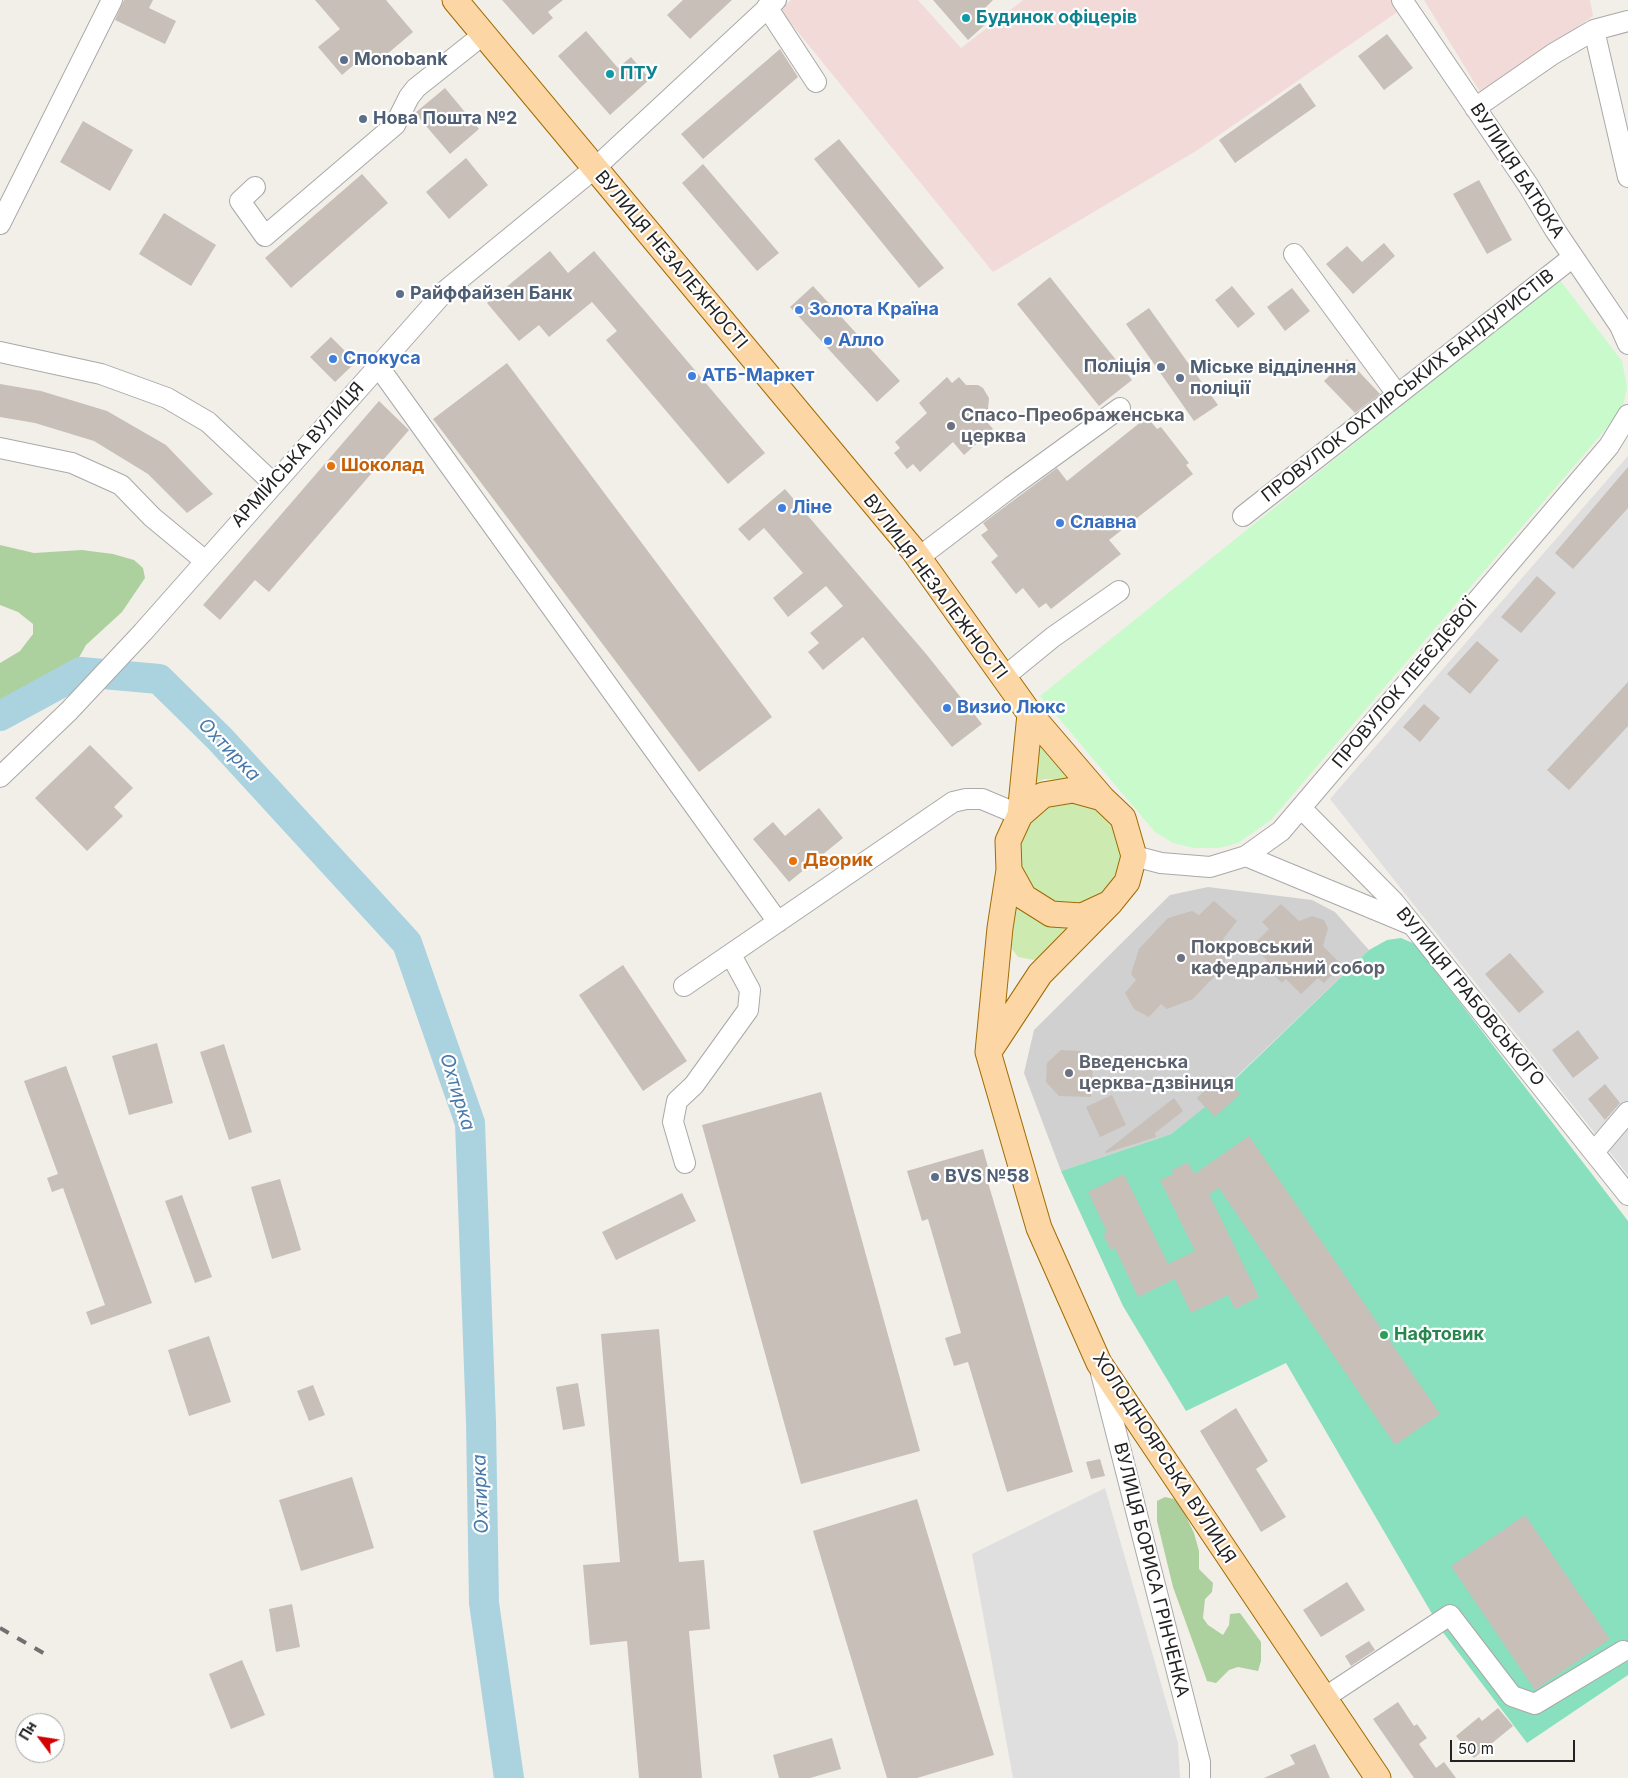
<!DOCTYPE html>
<meta charset="utf-8">
<style>
body{margin:0}
#map{position:relative;width:1628px;height:1778px;overflow:hidden;background:#f2efe9;font-family:Inter,sans-serif}
canvas{display:block}
.north{position:absolute;left:15px;top:1713px;width:50px;height:50px;box-sizing:border-box;background:#fff;border:1px solid #a7a7a7;border-radius:50%;rotate:301deg;font-size:14px;font-weight:700;line-height:20px;text-align:center;color:#222}
.north::after{content:'';display:block;margin:auto;width:18px;height:22px;background:#d40000;clip-path:polygon(50% 0,100% 100%,50% 72%,0 100%)}
.scale{position:absolute;left:1450px;top:1740px;width:125px;height:22px;box-sizing:border-box;border:2px solid #222;border-top:0;padding-left:6px;font-size:15px;line-height:18px;white-space:nowrap;color:#222;-webkit-text-stroke:4px #fff;paint-order:stroke}
</style>
<div id="map">
<canvas width="1628" height="1778"></canvas>
<div class="north">Пн</div>
<div class="scale">50 m</div>
</div>
<script>
const context = document.querySelector('canvas').getContext('2d');
context.lineJoin = 'round';
function paint(path, color) {
  context.fillStyle = color;
  context.fill(path, 'evenodd');
}
function toPath(rows) {
  const path = new Path2D();
  for (const r of rows) {
    if (r.length === 3) {
      path.moveTo(r[0] + r[2], r[1]);
      path.arc(r[0], r[1], r[2], 0, 2 * Math.PI);
      continue;
    }
    path.moveTo(r[0], r[1]);
    for (let i = 2; i < r.length; i += 2) path.lineTo(r[i], r[i + 1]);
  }
  return path;
}
function trace(path, color, width, dash) {
  context.strokeStyle = color;
  context.lineWidth = width;
  context.lineCap = dash ? 'butt' : 'round';
  context.setLineDash(dash || []);
  context.stroke(path);
}
function write(font, color, halo, rows, align = 'center') {
  context.font = font + ' Inter,sans-serif';
  context.lineWidth = 4.5;
  context.setLineDash([]);
  context.textBaseline = 'middle';
  context.strokeStyle = halo;
  context.fillStyle = color;
  for (const [text, x, y, turn = 0] of rows) {
    context.save();
    context.translate(x, y);
    context.rotate((+turn || 0) * Math.PI / 180);
    context.textAlign = isNaN(turn) ? turn : align;
    if (halo) context.strokeText(text, 0, 0);
    context.fillText(text, 0, 0);
    context.restore();
  }
}
paint(toPath([
 [1628,456,1628,1175,1330,799],
 [1105,1488,1178,1743,1180,1778,1013,1778,972,1554]
]), '#e0dfdf');
paint(toPath([
 [791,0,918,0,961,48,1023,0,1402,0,1406,6,1196,151,993,272,780,10],
 [1424,0,1590,0,1593,16,1482,95]
]), '#f2dad9');
paint(toPath([
 [1208,887,1312,900,1335,912,1369,950,1230,1083,1222,1075,1206,1107,1171,1134,1061,1171,1024,1073,1034,1030,1170,895]
]), '#d0d0d0');
paint(toPath([
 [1042,738,1076,780,1045,779,1031,784],
 [1071,852,51],
 [1012,901,1066,926,1067,930,1043,955,1034,960,1018,957,1012,949,1009,938]
]), '#cdebb0');
paint(toPath([
 [0,545,34,553,82,550,113,554,134,560,143,568,145,578,122,612,86,645,62,688,23,720,9,700,0,700,0,663,20,651,33,634,33,624,18,612,0,605],
 [1165,1497,1174,1499,1181,1506,1194,1533,1199,1551,1199,1569,1213,1583,1212,1592,1205,1599,1203,1618,1208,1625,1223,1635,1229,1625,1230,1614,1240,1613,1261,1642,1261,1661,1258,1671,1238,1667,1229,1670,1216,1683,1207,1681,1173,1587,1157,1521,1157,1501]
]), '#add19e');
paint(toPath([
 [1559,279,1622,361,1627,387,1622,410,1271,820,1238,843,1219,848,1194,848,1173,843,1155,832,1040,696]
]), '#c8facc');
paint(toPath([
 [1401,938,1415,944,1628,1221,1628,1675,1527,1743,1442,1631,1286,1363,1186,1411,1123,1306,1061,1171,1171,1134,1205,1107,1197,1098,1222,1075,1231,1083,1369,950,1387,940]
]), '#88e0be');
trace(toPath([
 [0,716,81,672,159,679,220,739,407,943,470,1123,481,1422,484,1603,509,1778]
]), '#aad3df', 30);
paint(toPath([
 [124,0,153,0,149,8,176,21,165,44,115,20],
 [315,0,386,0,413,32,372,67,363,57,342,75,318,47,340,29],
 [502,0,563,0,548,12,553,18,533,35],
 [683,0,732,0,690,39,667,15],
 [933,0,993,0,979,14,988,22,968,40],
 [586,31,618,68,631,57,650,79,610,115,558,56],
 [1387,34,1413,68,1384,90,1358,56],
 [780,49,798,77,703,159,681,134],
 [1300,83,1316,106,1235,163,1219,140],
 [445,88,479,129,450,154,415,113],
 [83,121,133,150,110,191,60,162],
 [839,139,944,268,919,288,814,159],
 [466,158,488,185,449,219,426,192],
 [703,164,779,253,757,271,682,183],
 [362,174,388,203,291,288,265,258],
 [1479,180,1512,240,1487,254,1453,194],
 [164,213,216,245,191,286,139,254],
 [1384,243,1395,256,1353,294,1326,264,1347,246,1362,262],
 [550,251,568,273,594,251,765,453,728,484,606,340,617,331,592,302,549,337,539,325,519,341,487,303],
 [1050,277,1132,380,1099,406,1017,304],
 [813,286,900,381,877,402,790,307],
 [1232,286,1255,314,1238,328,1215,300],
 [1292,288,1310,311,1285,331,1267,307],
 [1149,308,1218,405,1194,421,1126,324],
 [331,337,356,362,335,382,310,357],
 [1347,359,1380,394,1355,413,1324,381],
 [507,363,772,717,699,772,433,419],
 [947,377,952,383,959,377,966,385,978,385,983,388,989,398,988,409,994,416,987,422,993,429,964,455,953,442,920,472,913,464,907,469,894,453,900,448,895,442,927,413,919,403],
 [0,384,41,391,107,411,166,445,213,494,187,513,148,474,94,441,35,423,0,417],
 [379,401,409,430,269,592,255,580,220,620,203,605],
 [1147,417,1157,429,1161,427,1189,463,1186,465,1193,474,1109,540,1121,554,1051,609,1046,603,1039,608,1023,588,1016,594,991,562,998,556,981,535,988,530,983,523,1057,468,1067,481],
 [1628,467,1628,508,1573,569,1555,553],
 [785,489,927,655,982,724,952,747,863,637,823,670,808,652,819,643,810,633,843,606,826,586,788,617,773,598,803,573,764,528,749,541,738,529],
 [1537,576,1556,593,1521,633,1501,617],
 [1477,641,1499,660,1470,694,1447,674],
 [1628,682,1628,726,1569,790,1547,770],
 [1424,704,1440,718,1420,742,1403,727],
 [90,745,133,788,114,807,123,816,87,851,35,798],
 [819,808,843,838,789,882,753,839,773,822,785,836],
 [1214,901,1237,921,1223,939,1229,945,1223,967,1193,999,1167,1009,1161,1004,1149,1017,1134,1009,1125,993,1136,980,1131,974,1139,949,1168,918,1192,911,1199,915],
 [1281,904,1299,921,1312,916,1324,920,1328,928,1323,946,1342,965,1324,983,1318,978,1301,994,1286,979,1282,983,1263,964,1267,960,1252,946,1269,929,1262,922],
 [1510,953,1544,992,1519,1013,1485,974],
 [623,965,687,1061,643,1091,579,995],
 [1578,1030,1599,1058,1573,1078,1552,1050],
 [157,1043,173,1103,129,1115,112,1056],
 [224,1044,252,1132,229,1140,200,1052],
 [1061,1050,1080,1051,1093,1065,1091,1097,1059,1096,1046,1082,1047,1063],
 [66,1066,152,1303,91,1325,86,1312,105,1305,63,1188,52,1192,47,1178,58,1174,24,1081],
 [1222,1075,1240,1094,1215,1117,1197,1098],
 [1605,1084,1620,1103,1605,1120,1588,1099],
 [821,1092,920,1451,801,1484,702,1125],
 [1112,1095,1126,1125,1100,1137,1086,1107],
 [1174,1098,1183,1111,1155,1133,1156,1137,1106,1153,1105,1152],
 [1249,1136,1440,1414,1395,1445,1219,1188,1209,1194,1259,1297,1235,1309,1228,1295,1191,1313,1175,1279,1138,1297,1115,1248,1111,1250,1103,1234,1107,1232,1088,1192,1124,1174,1168,1264,1195,1251,1160,1180,1173,1174,1172,1170,1188,1162,1194,1174],
 [983,1149,991,1178,987,1179,1073,1472,1007,1492,968,1362,954,1366,945,1338,961,1333,928,1219,922,1221,907,1171],
 [280,1179,301,1250,272,1259,251,1187],
 [682,1193,696,1221,616,1260,602,1232],
 [182,1195,212,1277,195,1283,165,1201],
 [659,1329,679,1562,704,1560,710,1629,689,1631,702,1778,639,1778,627,1641,590,1645,583,1565,620,1562,601,1334],
 [209,1336,231,1402,189,1416,168,1350],
 [578,1383,585,1426,563,1430,556,1387],
 [313,1385,325,1415,309,1421,297,1391],
 [1236,1408,1268,1461,1256,1469,1286,1517,1261,1532,1200,1431],
 [1100,1459,1105,1476,1091,1479,1086,1462],
 [352,1477,374,1548,301,1571,279,1500],
 [917,1499,994,1755,917,1778,887,1778,813,1531],
 [1525,1515,1610,1639,1535,1690,1451,1566],
 [1347,1582,1365,1610,1321,1637,1303,1610],
 [292,1604,300,1647,276,1652,269,1609],
 [1369,1641,1375,1650,1351,1666,1345,1656],
 [242,1660,265,1715,231,1729,209,1674],
 [1398,1702,1414,1726,1417,1724,1427,1738,1419,1744,1436,1768,1444,1762,1456,1778,1414,1778,1373,1719],
 [1498,1708,1513,1726,1474,1758,1456,1736,1479,1717,1482,1721],
 [832,1738,841,1769,810,1778,779,1778,773,1755],
 [1315,1744,1330,1778,1264,1778,1295,1764,1290,1755]
]), '#c7bfb8');
const minor = toPath([
 [1402,0,1528,185,1555,230,1620,326,1628,344],
 [767,7,816,82],
 [1594,30,1628,177],
 [1475,108,1553,54,1594,30,1628,21],
 [255,187,240,201,265,236,395,125,409,97,416,88,484,34],
 [0,224,112,0],
 [1294,254,1397,394],
 [0,352,101,374,167,398,208,422,273,483],
 [378,366,778,922],
 [0,448,72,463,121,485,152,517,204,560],
 [1243,516,1573,257],
 [918,558,1011,487,1120,408],
 [1004,677,1053,637,1119,591],
 [0,777,69,711,143,632,445,291,595,168,776,0],
 [1301,808,1394,902,1628,1195],
 [1134,856,1161,863,1210,867,1246,856,1281,831,1609,446,1628,415],
 [1246,856,1410,924],
 [684,986,953,802,966,799,982,799,1020,815],
 [1594,1152,1628,1112],
 [685,1163,673,1122,677,1101,694,1085,748,1010,750,990,731,955],
 [1101,1373,1200,1762,1200,1778],
 [1324,1698,1450,1615,1512,1696,1535,1704,1623,1651]
]);
const major = toPath([
 [455,0,913,550,1030,714,1102,798],
 [1020,815,1030,714],
 [1009,870,1000,928,988,1052,1039,1228,1099,1363,1378,1778],
 [990,1050,1040,974,1110,903,1127,882,1134,856,1123,818,1102,798,1073,790,1043,795,1020,815,1008,841,1009,870,1024,897,1051,914,1082,916,1110,903]
]);
trace(minor, '#a9a9a9', 22);
trace(major, '#a06b00', 27);
trace(minor, '#fff', 20);
trace(major, '#fcd6a4', 25);
trace(toPath([
 [0,1628,45,1654]
]), '#707070', 4, [10, 10]);
for (const [x, y, r, color] of [
 [966,18,5,"#0f9aa8"],
 [344,60,5,"#5c6f8a"],
 [610,74,5,"#0f9aa8"],
 [363,119,5,"#5c6f8a"],
 [400,294,5,"#5c6f8a"],
 [799,310,5,"#3f7fe0"],
 [828,341,5,"#3f7fe0"],
 [333,359,5,"#3f7fe0"],
 [1161,367,5,"#5c6f8a"],
 [692,376,5,"#3f7fe0"],
 [1180,378,5,"#5c6f8a"],
 [951,426,5,"#6b7280"],
 [331,466,5,"#e8710a"],
 [782,508,5,"#3f7fe0"],
 [1060,523,5,"#3f7fe0"],
 [947,708,5,"#3f7fe0"],
 [793,861,5,"#e8710a"],
 [1181,958,5,"#6b7280"],
 [1069,1073,5,"#6b7280"],
 [935,1177,5,"#5c6f8a"],
 [1384,1335,5,"#2e9e5b"]
]) {
  const dot = new Path2D();
  dot.arc(x, y, r, 0, 2 * Math.PI);
  context.fillStyle = color;
  context.fill(dot);
  trace(dot, '#fff', 2);
}
write('bold 18px', '#0d838f', '#fff', [
 ["Будинок офіцерів",976,18],
 ["ПТУ",620,74]
], 'left');
write('bold 18px', '#4e5e75', '#fff', [
 ["Monobank",354,60],
 ["Нова Пошта №2",373,119],
 ["Райффайзен Банк",410,294],
 ["Поліція",1151,367,"right"],
 ["Міське відділення",1190,368],
 ["поліції",1190,389],
 ["BVS №58",945,1177]
], 'left');
write('18px', '#222', '#fff', [
 ["ВУЛИЦЯ БАТЮКА",1517,171,57],
 ["ВУЛИЦЯ НЕЗАЛЕЖНОСТІ",671,260,50],
 ["ПРОВУЛОК ОХТИРСЬКИХ БАНДУРИСТІВ",1408,386,-38],
 ["АРМІЙСЬКА ВУЛИЦЯ",298,455,-48],
 ["ВУЛИЦЯ НЕЗАЛЕЖНОСТІ",935,587,53],
 ["ПРОВУЛОК ЛЕБЄДЄВОЇ",1405,684,-50],
 ["ВУЛИЦЯ ГРАБОВСЬКОГО",1470,997,51],
 ["ХОЛОДНОЯРСЬКА ВУЛИЦЯ",1164,1458,57],
 ["ВУЛИЦЯ БОРИСА ГРІНЧЕНКА",1151,1570,76]
]);
write('bold 18px', '#366cbe', '#fff', [
 ["Золота Країна",809,310],
 ["Алло",838,341],
 ["Спокуса",343,359],
 ["АТБ-Маркет",702,376],
 ["Ліне",792,508],
 ["Славна",1070,523],
 ["Визио Люкс",957,708]
], 'left');
write('bold 18px', '#5b616d', '#fff', [
 ["Спасо-Преображенська",961,416],
 ["церква",961,437],
 ["Покровський",1191,948],
 ["кафедральний собор",1191,969],
 ["Введенська",1079,1063],
 ["церква-дзвіниця",1079,1084]
], 'left');
write('bold 18px', '#c56008', '#fff', [
 ["Шоколад",341,466],
 ["Дворик",803,861]
], 'left');
write('bold 18px', '#27864d', '#fff', [
 ["Нафтовик",1394,1335]
], 'left');
write('italic 19px', '#4a7aab', '#fff', [
 ["Охтирка",229,750,46],
 ["Охтирка",457,1092,73],
 ["Охтирка",481,1494,-92]
]);
</script>
